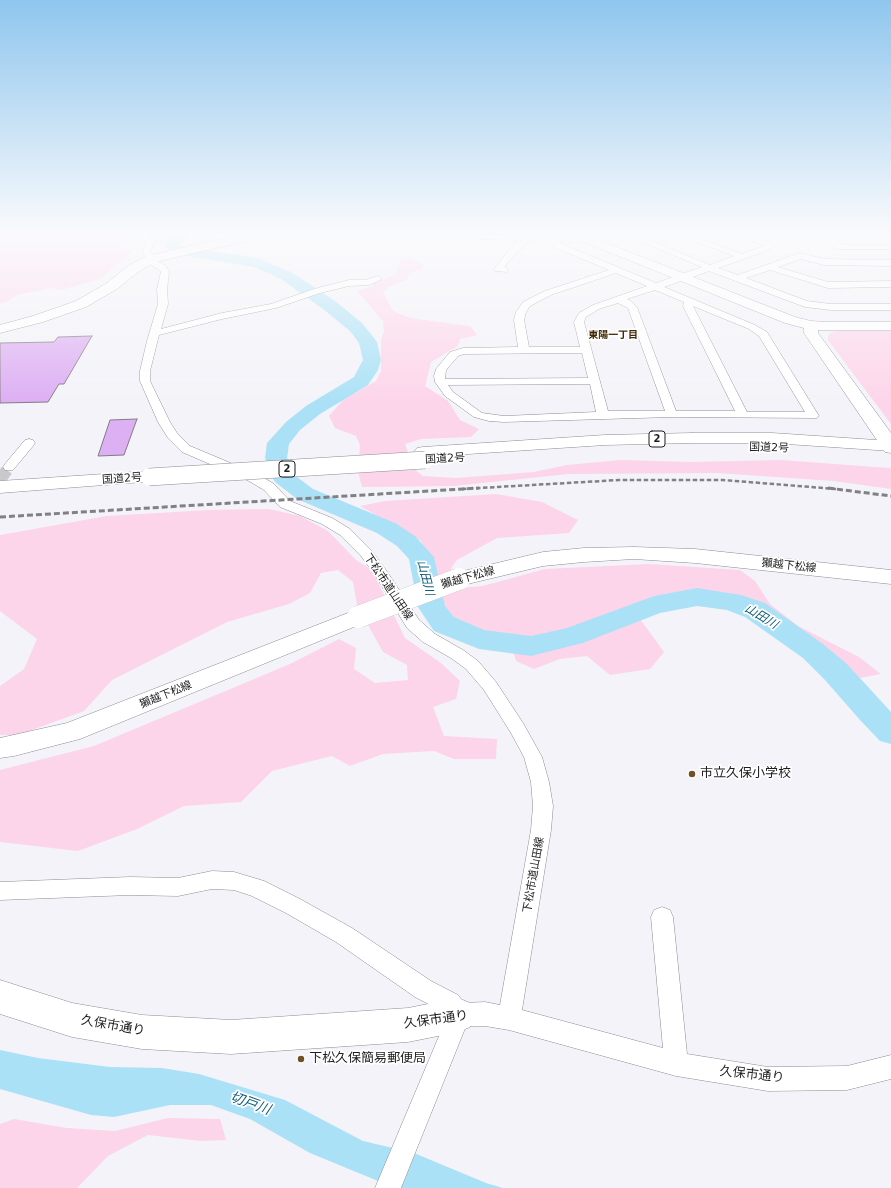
<!DOCTYPE html>
<meta charset="utf-8">
<style>
body{margin:0}
canvas{display:block;background:#f3f3f9}
</style>
<canvas width="891" height="1188"></canvas>
<script>
const context = document.querySelector('canvas').getContext('2d');
context.lineJoin = 'round';
function paint(path, color) {
  context.fillStyle = color;
  context.fill(path, 'evenodd');
}
function toPath(rows) {
  const path = new Path2D();
  for (const r of rows) {
    path.moveTo(r[0], r[1]);
    for (let i = 2; i < r.length; i += 2) path.lineTo(r[i], r[i + 1]);
  }
  return path;
}
function trace(path, color, width, dash) {
  context.strokeStyle = color;
  context.lineWidth = width;
  context.lineCap = dash ? 'butt' : 'round';
  context.setLineDash(dash || []);
  context.stroke(path);
}
function write(font, color, halo, rows, align = 'center') {
  context.font = font + ' "DejaVu Sans","Noto Sans JP",sans-serif';
  context.lineWidth = 3.5;
  context.setLineDash([]);
  context.textBaseline = 'middle';
  context.strokeStyle = halo;
  context.fillStyle = color;
  for (const [text, x, y, turn = 0] of rows) {
    context.save();
    context.translate(x, y);
    context.rotate((+turn || 0) * Math.PI / 180);
    context.textAlign = isNaN(turn) ? turn : align;
    if (halo) context.strokeText(text, 0, 0);
    context.fillText(text, 0, 0);
    context.restore();
  }
}
paint(toPath([
 [0,235,131,235,117,246,133,251,100,279,61,290,51,288,17,295,7,302,0,303],
 [409,258,423,264,422,269,408,274,407,280,387,288,383,292,393,311,410,318,470,326,477,335,460,339,458,346,431,362,425,386,448,401,460,420,479,429,471,437,421,439,405,444,414,469,423,476,456,478,534,472,567,465,620,460,691,462,781,460,889,468,891,469,891,489,834,481,717,473,569,474,453,486,362,487,358,472,360,445,356,436,335,428,329,416,343,400,376,381,381,371,381,340,384,332,383,321,357,291,373,286,373,283,394,275,401,260],
 [838,331,891,331,891,424,828,340,828,336,832,332],
 [496,494,542,502,578,520,569,533,497,538,457,560,451,568,461,588,483,586,545,569,649,564,740,570,755,581,770,604,798,626,859,657,881,674,860,678,760,609,727,597,686,596,632,608,664,652,650,669,610,675,587,656,560,659,534,669,516,661,514,654,503,639,449,615,437,598,431,561,421,541,360,506,385,501],
 [269,509,300,516,328,531,356,560,372,570,405,638,441,663,460,681,456,699,433,707,444,736,497,739,496,759,454,759,434,751,383,754,350,766,332,756,272,771,241,802,184,806,137,829,78,851,0,842,0,770,94,746,290,664,339,639,356,648,354,669,375,683,408,680,407,665,383,652,357,605,353,582,338,570,321,573,310,593,289,604,227,622,112,680,84,711,18,735,0,735,0,686,24,669,37,639,0,611,0,535,107,516,208,510],
 [168,1118,220,1119,226,1140,201,1141,148,1135,108,1156,77,1188,0,1188,0,1124,14,1119,67,1128,115,1131]
]), '#fdd5ea');
paint(toPath([
 [0,1050,38,1058,110,1067,162,1068,199,1074,285,1100,363,1141,414,1153,486,1183,503,1188,395,1188,310,1153,250,1119,211,1105,170,1105,114,1117,91,1115,0,1089]
]), '#abe1f6');
paint(toPath([
 [170,235,190,235,188,238,180,242,179,245,183,247,258,258,293,273,335,301,362,323,374,338,377,342,381,360,378,370,368,385,320,414,300,430,289,444,287,458,293,474,313,489,395,523,415,536,434,557,445,606,454,617,484,630,531,636,567,628,654,596,697,588,741,595,765,603,823,644,847,664,891,712,891,744,880,741,860,720,825,680,803,658,745,617,727,610,697,606,660,613,583,643,531,656,479,649,434,631,418,607,409,559,397,546,377,533,297,499,275,482,272,477,265,458,267,443,286,422,306,406,354,377,363,360,359,343,350,331,323,309,281,279,254,267,174,254,164,246,170,235]
]), '#abe1f6');
const building = toPath([
 [92,336,64,384,59,384,48,402,0,403,0,343,54,342,58,337,92,336],
 [137,419,124,455,98,456,110,420,137,419]
]);
paint(building, '#ddaff3');
trace(building, '#817d82', 1);
trace(toPath([
 [0,480,9,467]
]), '#c8c8cd', 12, [12, 6]);
const street = toPath([
 [154,235,163,235,154,243,150,251,156,260,166,266,169,272,167,289,168,304,161,329,222,313,271,304,314,289,349,280,365,280,378,276,382,279,369,285,349,286,320,293,276,308,222,319,159,335,150,371,150,381,170,422,177,433,190,446,259,475,274,484,290,501,332,518,350,529,371,550,386,570,419,620,435,634,463,650,478,661,496,682,523,723,542,757,549,782,553,806,551,830,522,1010,663,1048,651,917,654,910,662,907,670,910,673,917,687,1054,768,1067,847,1066,891,1055,891,1079,847,1090,768,1091,676,1076,509,1030,485,1026,466,1026,401,1188,375,1188,442,1029,446,1017,442,1011,415,997,336,942,286,913,252,896,234,890,212,889,178,896,130,895,0,900,0,882,130,877,178,878,212,871,234,872,264,881,300,899,352,928,431,981,458,995,464,1003,485,1002,500,1005,531,830,533,806,531,782,524,757,511,733,484,690,466,669,451,658,423,642,407,628,375,575,361,556,340,535,322,524,280,507,264,490,249,481,182,452,168,438,158,422,140,381,140,371,147,341,158,304,157,289,161,272,159,270,150,264,142,251,148,240,154,235],
 [525,235,535,235,515,254,504,267,507,268,508,270,507,272,495,271,494,269,509,250,525,235],
 [551,235,557,235,559,242,562,244,656,283,702,267,625,235,637,235,710,265,734,256,678,235,690,235,742,254,764,246,737,235,749,235,769,242,771,239,770,235,778,235,778,242,769,250,718,268,738,275,800,253,824,259,891,260,891,266,824,265,801,259,778,267,828,282,891,281,891,287,828,288,770,270,746,278,807,301,831,304,891,304,891,310,831,310,805,307,709,271,664,287,755,325,767,332,819,416,817,418,672,417,504,422,489,421,474,417,445,396,435,382,434,376,436,369,450,352,463,348,518,347,514,320,516,312,523,302,545,291,609,270,556,248,551,243,551,235],
 [616,273,647,286,593,305,579,313,574,322,580,347,529,347,524,320,526,312,530,306,551,295,616,273],
 [655,290,684,302,683,306,735,411,676,411,637,307,631,301,627,299,655,290],
 [618,303,628,308,665,411,608,411,584,322,586,317,599,309,618,303],
 [693,306,749,329,759,336,805,412,747,412,693,306],
 [582,353,588,378,445,379,446,370,458,356,464,354,582,353],
 [590,384,596,412,504,416,482,413,453,392,448,385,590,384],
 [824,235,833,235,841,245,891,245,891,249,836,249,824,235],
 [29,439,33,440,35,443,33,446,13,470,5,470,3,467,5,464,25,440,29,439]
]);
const secondary = toPath([
 [238,235,262,235,260,238,155,262,138,272,117,289,86,307,43,322,0,333,0,325,33,316,76,301,107,283,128,266,147,256,238,235],
 [474,235,586,235,795,317,811,321,827,322,891,322,891,330,818,330,818,333,891,433,891,453,885,452,804,333,804,328,785,323,584,242,480,239,474,235],
 [634,547,695,549,891,570,891,584,695,563,634,559,584,562,543,566,459,586,451,584,448,579,451,574,543,552,584,548,634,547],
 [358,609,366,612,369,617,366,622,80,739,14,756,0,758,0,738,67,723,358,609],
 [0,980,72,1003,142,1015,231,1020,408,1008,458,998,470,1003,475,1015,470,1027,458,1032,408,1042,231,1054,142,1049,72,1037,0,1014,0,980]
]);
const highway = toPath([
 [692,433,772,433,891,441,891,451,772,443,692,443,605,445,423,457,417,456,414,452,417,448,423,447,605,435,692,433],
 [149,471,156,473,158,477,156,481,0,493,0,481,149,471]
]);
trace(street, '#8c8c92', 1);
trace(secondary, '#8c8c92', 1);
trace(highway, '#8c8c92', 1);
paint(street, '#fff');
paint(secondary, '#fff');
paint(highway, '#fff');
trace(toPath([
 [462,489,619,480,723,480,836,489]
]), '#818185', 2.5, [4.5, 2.5]);
trace(toPath([
 [828,488,891,496],
 [0,517,479,488]
]), '#818185', 3, [6, 3]);
const secondaryBridge = toPath([
 [358,617,459,579]
]);
const highwayBridge = toPath([
 [149,477,425,460]
]);
trace(secondaryBridge, '#8c8c92', 22, []);
trace(highwayBridge, '#8c8c92', 18, []);
trace(secondaryBridge, '#fff', 22);
trace(highwayBridge, '#fff', 17);
const sky = context.createLinearGradient(0, 0, 0, 402);
sky.addColorStop(0, '#8fc6ee');
sky.addColorStop(0.58, '#fafafc');
sky.addColorStop(1, '#fafafc00');
context.fillStyle = sky;
context.fillRect(0, 0, 891, 402);
for (const [x, y, r, color] of [
 [692,774,4,"#6f5125"],
 [301,1059,4,"#6f5125"]
]) {
  const dot = new Path2D();
  dot.arc(x, y, r, 0, 2 * Math.PI);
  context.fillStyle = color;
  context.fill(dot);
  trace(dot, '#fff', 1.5);
}
write('bold 10px', '#422c07', '#fff', [
 ["東陽一丁目",613,335]
]);
for (const [x, y, w] of [
 [657,439,16],
 [287,469,16]
]) {
  const box = new Path2D();
  box.roundRect(x - w / 2, y - 8, w, 16, 3);
  context.fillStyle = '#fff';
  context.fill(box);
  trace(box, '#1d1d1f', 1);
}
write('bold 10px', '#1d1d1f', null, [
 ["2",657,439],
 ["2",287,469]
]);
write('11px', '#1d1d1f', '#fff', [
 ["国道2号",769,448,2],
 ["国道2号",445,459,-3],
 ["国道2号",122,479,-4],
 ["獺越下松線",789,566,6],
 ["獺越下松線",468,578,-16],
 ["下松市道山田線",388,587,56],
 ["獺越下松線",166,695,-22],
 ["下松市道山田線",534,875,-80]
]);
write('italic 12px', '#0f5f77', '#fff', [
 ["山田川",425,578,76],
 ["山田川",761,617,31]
]);
write('13px', '#1d1d1f', '#fff', [
 ["市立久保小学校",700,774],
 ["下松久保簡易郵便局",309,1059]
], 'left');
write('13px', '#1d1d1f', '#fff', [
 ["久保市通り",436,1020,-8],
 ["久保市通り",113,1026,10],
 ["久保市通り",752,1075,6]
]);
write('italic 14px', '#0f5f77', '#fff', [
 ["切戸川",250,1104,20]
]);
</script>
